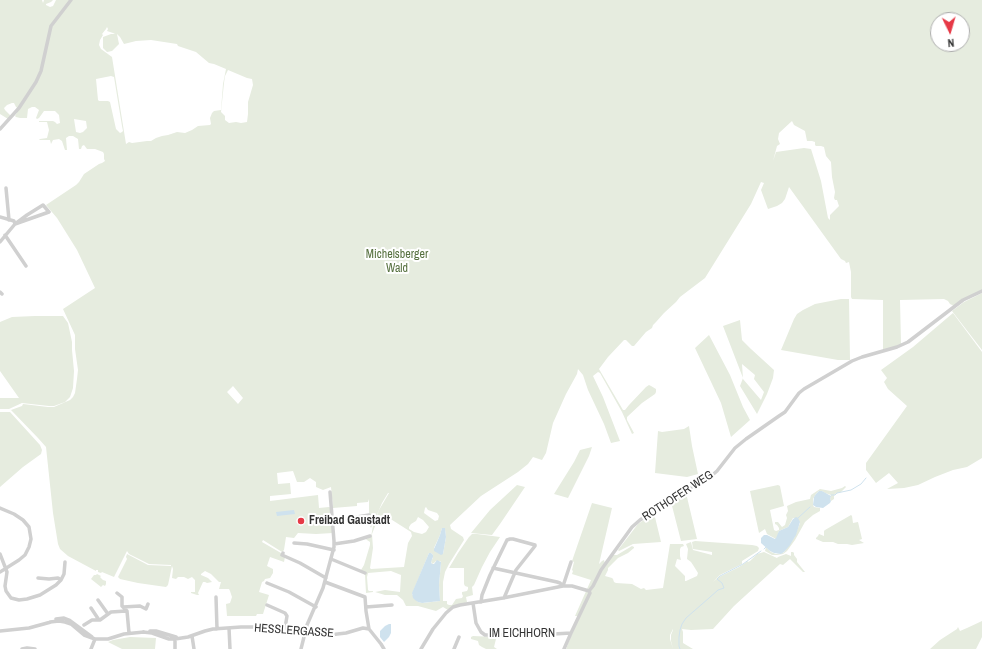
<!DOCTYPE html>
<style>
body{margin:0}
#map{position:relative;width:982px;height:649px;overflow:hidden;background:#fff;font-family:"Archivo Narrow",sans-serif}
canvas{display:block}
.north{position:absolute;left:930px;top:12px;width:40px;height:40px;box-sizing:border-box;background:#fff;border:1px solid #adadad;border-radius:50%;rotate:175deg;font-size:11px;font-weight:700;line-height:16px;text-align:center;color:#333}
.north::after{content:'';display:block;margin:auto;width:14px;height:18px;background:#e63946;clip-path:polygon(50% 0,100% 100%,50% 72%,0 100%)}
</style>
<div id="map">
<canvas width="982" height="649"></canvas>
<div class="north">N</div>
</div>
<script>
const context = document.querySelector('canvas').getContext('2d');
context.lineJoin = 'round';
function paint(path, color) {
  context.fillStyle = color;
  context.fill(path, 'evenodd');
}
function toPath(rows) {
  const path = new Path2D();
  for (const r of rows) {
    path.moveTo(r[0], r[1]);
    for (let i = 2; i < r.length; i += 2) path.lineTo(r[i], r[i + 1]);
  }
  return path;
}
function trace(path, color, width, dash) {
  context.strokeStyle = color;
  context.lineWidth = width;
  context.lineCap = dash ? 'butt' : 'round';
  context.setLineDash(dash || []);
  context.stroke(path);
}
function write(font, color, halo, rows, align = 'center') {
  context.font = font + ' "Archivo Narrow",sans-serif';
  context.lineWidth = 4;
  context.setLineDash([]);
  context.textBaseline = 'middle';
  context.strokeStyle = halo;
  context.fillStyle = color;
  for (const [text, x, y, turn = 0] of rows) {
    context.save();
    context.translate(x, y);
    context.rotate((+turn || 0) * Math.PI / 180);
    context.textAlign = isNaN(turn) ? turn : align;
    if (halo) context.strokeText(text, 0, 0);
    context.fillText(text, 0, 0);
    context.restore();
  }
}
paint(toPath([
 [0,0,42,0,43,3,44,0,53,0,51,2,46,4,46,5,50,7,53,6,56,0,982,0,982,290,954,306,950,304,948,301,944,299,900,300,901,344,899,346,883,350,883,300,852,299,851,297,851,272,849,262,846,263,845,261,841,259,789,187,785,199,782,203,777,206,768,209,761,190,764,183,761,182,751,204,705,278,680,297,676,302,664,313,656,322,653,325,652,328,646,332,634,346,632,346,626,340,624,340,608,357,599,369,623,410,625,410,629,405,646,387,649,385,651,386,656,389,656,392,655,394,642,403,627,417,627,420,634,433,632,434,622,412,600,373,598,372,593,376,603,397,620,441,611,443,604,424,588,390,583,375,578,369,577,374,566,394,553,423,546,453,542,460,533,457,528,464,518,472,481,496,450,525,451,529,463,537,464,540,449,564,445,572,443,582,443,601,447,601,447,604,449,605,452,605,456,599,462,598,463,596,462,594,462,592,467,591,468,589,468,587,465,586,464,584,464,568,449,568,458,553,469,537,472,534,477,534,500,537,490,552,482,567,474,585,472,587,473,595,466,597,467,602,448,610,443,607,436,611,418,606,406,606,403,600,397,595,385,595,375,592,385,590,400,592,401,575,391,571,368,573,367,577,368,590,369,591,373,591,373,592,366,593,365,575,361,570,364,565,370,545,370,542,367,540,366,539,371,537,373,526,379,510,389,493,388,493,382,503,371,528,370,526,369,512,369,499,368,502,357,503,357,506,333,508,331,487,323,490,316,487,316,482,310,478,304,482,297,482,293,471,277,473,278,484,290,483,291,494,270,496,270,501,318,495,319,508,329,507,331,508,333,533,316,534,298,533,294,538,286,537,284,550,282,552,263,540,262,542,281,553,285,557,284,562,270,557,267,566,273,569,273,573,270,578,265,579,264,581,262,582,259,592,269,595,263,614,257,614,256,616,227,616,226,604,230,603,232,597,230,591,229,589,219,589,221,582,219,582,211,574,205,571,201,574,201,575,208,578,212,582,207,583,205,582,203,582,198,593,199,595,197,595,191,593,191,592,195,592,195,580,192,577,188,579,184,577,178,577,176,579,172,578,173,569,172,566,168,585,166,587,138,583,120,579,118,577,127,559,126,557,127,554,148,565,171,566,171,565,149,564,129,554,127,551,114,577,102,572,101,573,98,572,98,570,96,570,96,571,68,556,60,549,58,544,53,513,46,447,38,438,11,410,22,406,23,404,48,407,54,407,70,400,73,397,75,393,77,379,78,370,75,349,75,335,63,309,95,288,77,250,57,218,46,205,76,185,79,182,84,174,99,164,102,163,105,161,104,159,104,154,103,152,95,149,87,149,84,145,82,146,81,149,79,149,78,139,73,136,69,136,66,138,67,150,65,150,62,141,59,139,53,140,51,144,50,140,39,140,40,139,47,138,49,130,47,122,39,122,39,121,53,121,55,122,57,124,60,123,59,115,55,111,44,111,39,118,37,119,36,118,39,110,35,107,32,107,28,109,27,118,20,118,16,117,15,116,19,109,16,107,14,103,12,103,7,105,4,108,5,110,10,115,10,116,8,119,0,114],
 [938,20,962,20,962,44,938,44],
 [107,27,108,29,107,31,113,33,115,34,111,34,103,37,103,48,107,52,112,51,119,44,117,34,120,37,124,44,136,41,151,40,177,44,178,46,196,52,209,63,214,64,226,69,223,84,221,110,214,111,212,113,210,118,211,124,210,125,198,126,192,130,185,133,177,132,168,135,162,136,156,138,151,141,147,141,132,143,129,142,126,144,112,57,101,49,99,45,100,40,103,35,102,34,106,29],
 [228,70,247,78,252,79,253,85,248,102,248,114,247,122,241,123,236,122,229,123,225,120,225,116,221,112,224,83,225,76],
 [111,76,114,77,122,126,123,131,122,132,120,133,116,129,110,102,108,101,99,101,98,100,96,79],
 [74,119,86,121,87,128,83,132,80,133,76,132],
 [792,121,794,125,805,131,807,141,812,141,815,142,815,145,816,146,821,146,824,147,826,156,831,162,832,177,835,192,834,198,835,200,837,200,839,206,830,215,830,220,828,218,821,181,811,149,804,148,776,152,773,161,777,146,780,144,778,139,779,133],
 [233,386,243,398,238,404,227,392],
 [426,507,428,510,437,513,439,516,438,520,435,521,424,513,425,508],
 [379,516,382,516,389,518,411,532,412,536,408,543,404,567,371,569,370,568,373,548,372,534],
 [418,517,423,520,429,527,426,532,422,534,414,532,409,529,409,527,411,524,416,521],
 [442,528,445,529,446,537,443,554,434,548,440,535],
 [429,553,431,553,433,555,433,558,431,561,432,564,434,563,436,561,440,561,441,562,439,585,440,601,423,603,418,602,412,594],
 [982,293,982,350,952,311,964,302],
 [841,299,849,299,850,360,838,360,781,350,794,319,797,314,803,310,815,304],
 [953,313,982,352,982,458,967,467,953,470,935,477,918,485,904,488,887,489,898,483,889,473,876,483,866,470,866,463,907,406,888,389,884,382,887,378,881,370,913,347],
 [35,316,63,316,68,323,72,342,72,350,74,371,73,388,70,397,65,402,54,406,49,406,22,403,9,409,0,409,0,398,19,398,0,371,0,322,12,317],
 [740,320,742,340,751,349,774,370,773,378,767,394,757,414,740,386,743,378,723,326],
 [742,364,755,375,754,379,764,392,761,400,743,379],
 [709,335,730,375,743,407,750,420,731,437,721,403,695,348],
 [0,412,10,412,40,445,42,450,41,454,23,467,0,487],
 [689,426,692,446,698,474,687,477,655,473,658,431,662,432,684,429],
 [592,447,589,456,568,498,554,494,574,462,580,450],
 [517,485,525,487,500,524,492,535,471,533,490,510],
 [778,485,780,486,784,506,770,510,774,530,776,531,779,530,779,528,777,525,775,524,775,522,778,522,782,527,785,525,787,518,786,515,788,511,787,506,796,502,810,499,811,495,820,489,831,491,842,488,845,486,846,487,841,492,835,494,834,496,834,499,831,501,830,499,831,495,825,493,822,491,819,491,816,494,813,499,813,505,814,507,820,508,820,511,813,515,805,522,795,540,787,551,783,554,777,555,772,555,765,551,766,547,771,552,776,554,783,553,784,552,794,538,800,523,797,518,793,518,788,527,779,531,778,535,776,539,767,534,765,529,759,533,750,491],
 [686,493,697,539,681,541,671,502],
 [592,503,612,508,599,564,602,561,604,560,605,564,613,555,617,555,632,546,634,547,634,548,628,553,618,558,608,568,608,570,605,576,612,578,613,579,614,582,616,583,632,584,641,589,644,588,646,590,663,588,670,544,683,544,684,546,681,547,680,549,680,556,681,560,677,559,675,566,685,576,685,581,686,581,697,576,698,573,693,565,691,562,687,559,688,549,686,544,691,542,693,550,712,555,712,552,693,549,692,542,695,541,752,545,757,546,759,548,758,551,742,561,742,564,720,575,713,582,719,577,739,567,748,561,748,562,750,561,757,554,764,552,777,558,778,557,786,554,791,556,791,552,793,552,794,553,794,555,797,559,797,562,805,572,803,572,790,559,783,565,780,564,734,606,713,629,691,630,682,629,683,632,683,643,693,649,673,649,671,641,671,635,673,630,673,629,670,635,670,639,673,649,566,649,579,616,575,616,591,580,572,574,573,571,572,570,574,562,572,561],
 [654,513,661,542,633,544,619,551,618,550,638,524],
 [851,515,852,516,853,523,858,522,862,539,859,540,864,543,852,545,847,544,838,544,833,542,823,542,816,539,816,538,818,536,819,534,824,536,824,531,825,530],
 [97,574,101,576,100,577,103,580,106,581,106,584,105,586,103,585,101,587,91,579,94,575,96,575],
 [982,621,982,637,976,649,930,649,940,640,957,629,958,627,960,631,967,628],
 [473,636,495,637,496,639,494,647,497,649,486,649,482,647,479,645,478,641,471,639,471,637],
 [130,637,156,638,155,649,122,649,108,642,113,640]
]), '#e6ecdf');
paint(toPath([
 [819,491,822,491,831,496,830,499,831,501,830,503,823,508,816,507,813,505,814,497,816,494],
 [294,510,295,514,277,516,276,512],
 [796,517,798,518,800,522,796,535,790,545,784,552,781,554,774,553,770,551,761,543,761,538,764,535,767,535,775,539,776,538,779,531,788,527,793,519],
 [442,528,445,528,446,537,443,554,441,555,434,551,434,549,440,535],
 [429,553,431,553,433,555,433,557,431,562,432,564,434,564,437,560,441,562,439,585,440,601,422,603,418,602,415,600,413,598,412,593],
 [389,624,391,624,391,633,389,637,384,642,380,637,380,631,385,626]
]), '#cfe2ee');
trace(toPath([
 [831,495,835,495,837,493,851,490,861,484,866,478],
 [798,518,810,507],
 [764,549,766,547],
 [680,649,679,646,679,637,680,630,682,624,686,618,709,598,718,590,724,588,722,583,717,579,720,576,743,564,761,551]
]), '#cfe2ee', 1);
trace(toPath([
 [0,129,19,108,36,82,41,71,51,26,71,0],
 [6,188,9,220],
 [0,217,14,221,15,224],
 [5,235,26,266],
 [0,242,15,224,27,215,43,205,49,212,15,224],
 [0,292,2,294],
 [0,508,14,514,23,520,29,527,31,539,29,547,25,555,19,560,0,572],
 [333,521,369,515],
 [294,543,307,544,334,550],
 [334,544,354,541,370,536],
 [283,553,282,555,300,563,326,578],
 [0,554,7,572,5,586,6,591,11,598,19,600,27,599,40,595,56,585,61,580,64,574,65,562],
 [331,559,365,573],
 [493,568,557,582,560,583,563,586,571,562],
 [38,578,49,579,58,578,61,580],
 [325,582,365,597,366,611,369,629],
 [267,583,289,592,316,607],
 [117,593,122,597,122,606,127,611,129,633],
 [216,597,217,629],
 [98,600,108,614],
 [481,602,482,595,490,575,507,540,510,539,513,539,535,545,535,546,516,570,504,598],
 [473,603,476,623,481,632,485,635,496,635,519,633,536,635,571,633],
 [267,605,285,613,287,616,285,628],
 [123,607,140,606,146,609,148,604],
 [366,607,392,605],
 [91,608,99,620],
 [56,619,64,618,69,620,92,637],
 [50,622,59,621,65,622,71,624,84,635,95,639,108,639,124,634,144,632],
 [84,625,92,620,100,620,111,612,126,611],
 [229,628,230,649],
 [369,629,381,644,384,649],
 [0,631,29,628,51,622],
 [150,631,156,631,176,637],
 [143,632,152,633,169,639,175,639,188,637,205,631,213,629,241,627,255,627,285,628,329,635,346,633,363,628,369,629],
 [192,636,194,649],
 [175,639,175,649],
 [22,649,27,648,35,649],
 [91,649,95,639],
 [301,649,307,625,323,588,334,547,334,541,330,492],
 [421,649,433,629,446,613,453,607,460,605,503,598,563,586,572,586,589,591],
 [454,649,459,637],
 [564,649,571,633,590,593,589,591,593,586,601,570,632,527,640,520,673,498,687,489,706,481,710,477,717,471,735,448,746,439,779,416,785,412,799,393,804,389,852,361,862,357,897,347,908,342,963,300,982,291]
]), '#d0d0d0', 3.5);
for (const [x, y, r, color] of [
 [301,521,4,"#e63946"]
]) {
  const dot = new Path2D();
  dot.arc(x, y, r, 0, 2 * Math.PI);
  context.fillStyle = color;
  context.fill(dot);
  trace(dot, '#fff', 1.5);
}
write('12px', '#56703f', '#fff', [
 ["Michelsberger",397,255],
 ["Wald",397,269]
]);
write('12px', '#333', '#fff', [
 ["ROTHOFER WEG",678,496,-33],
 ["HESSLERGASSE",294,631,4],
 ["IM EICHHORN",522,634]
]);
write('bold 12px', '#333', '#fff', [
 ["Freibad Gaustadt",309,521]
], 'left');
</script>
